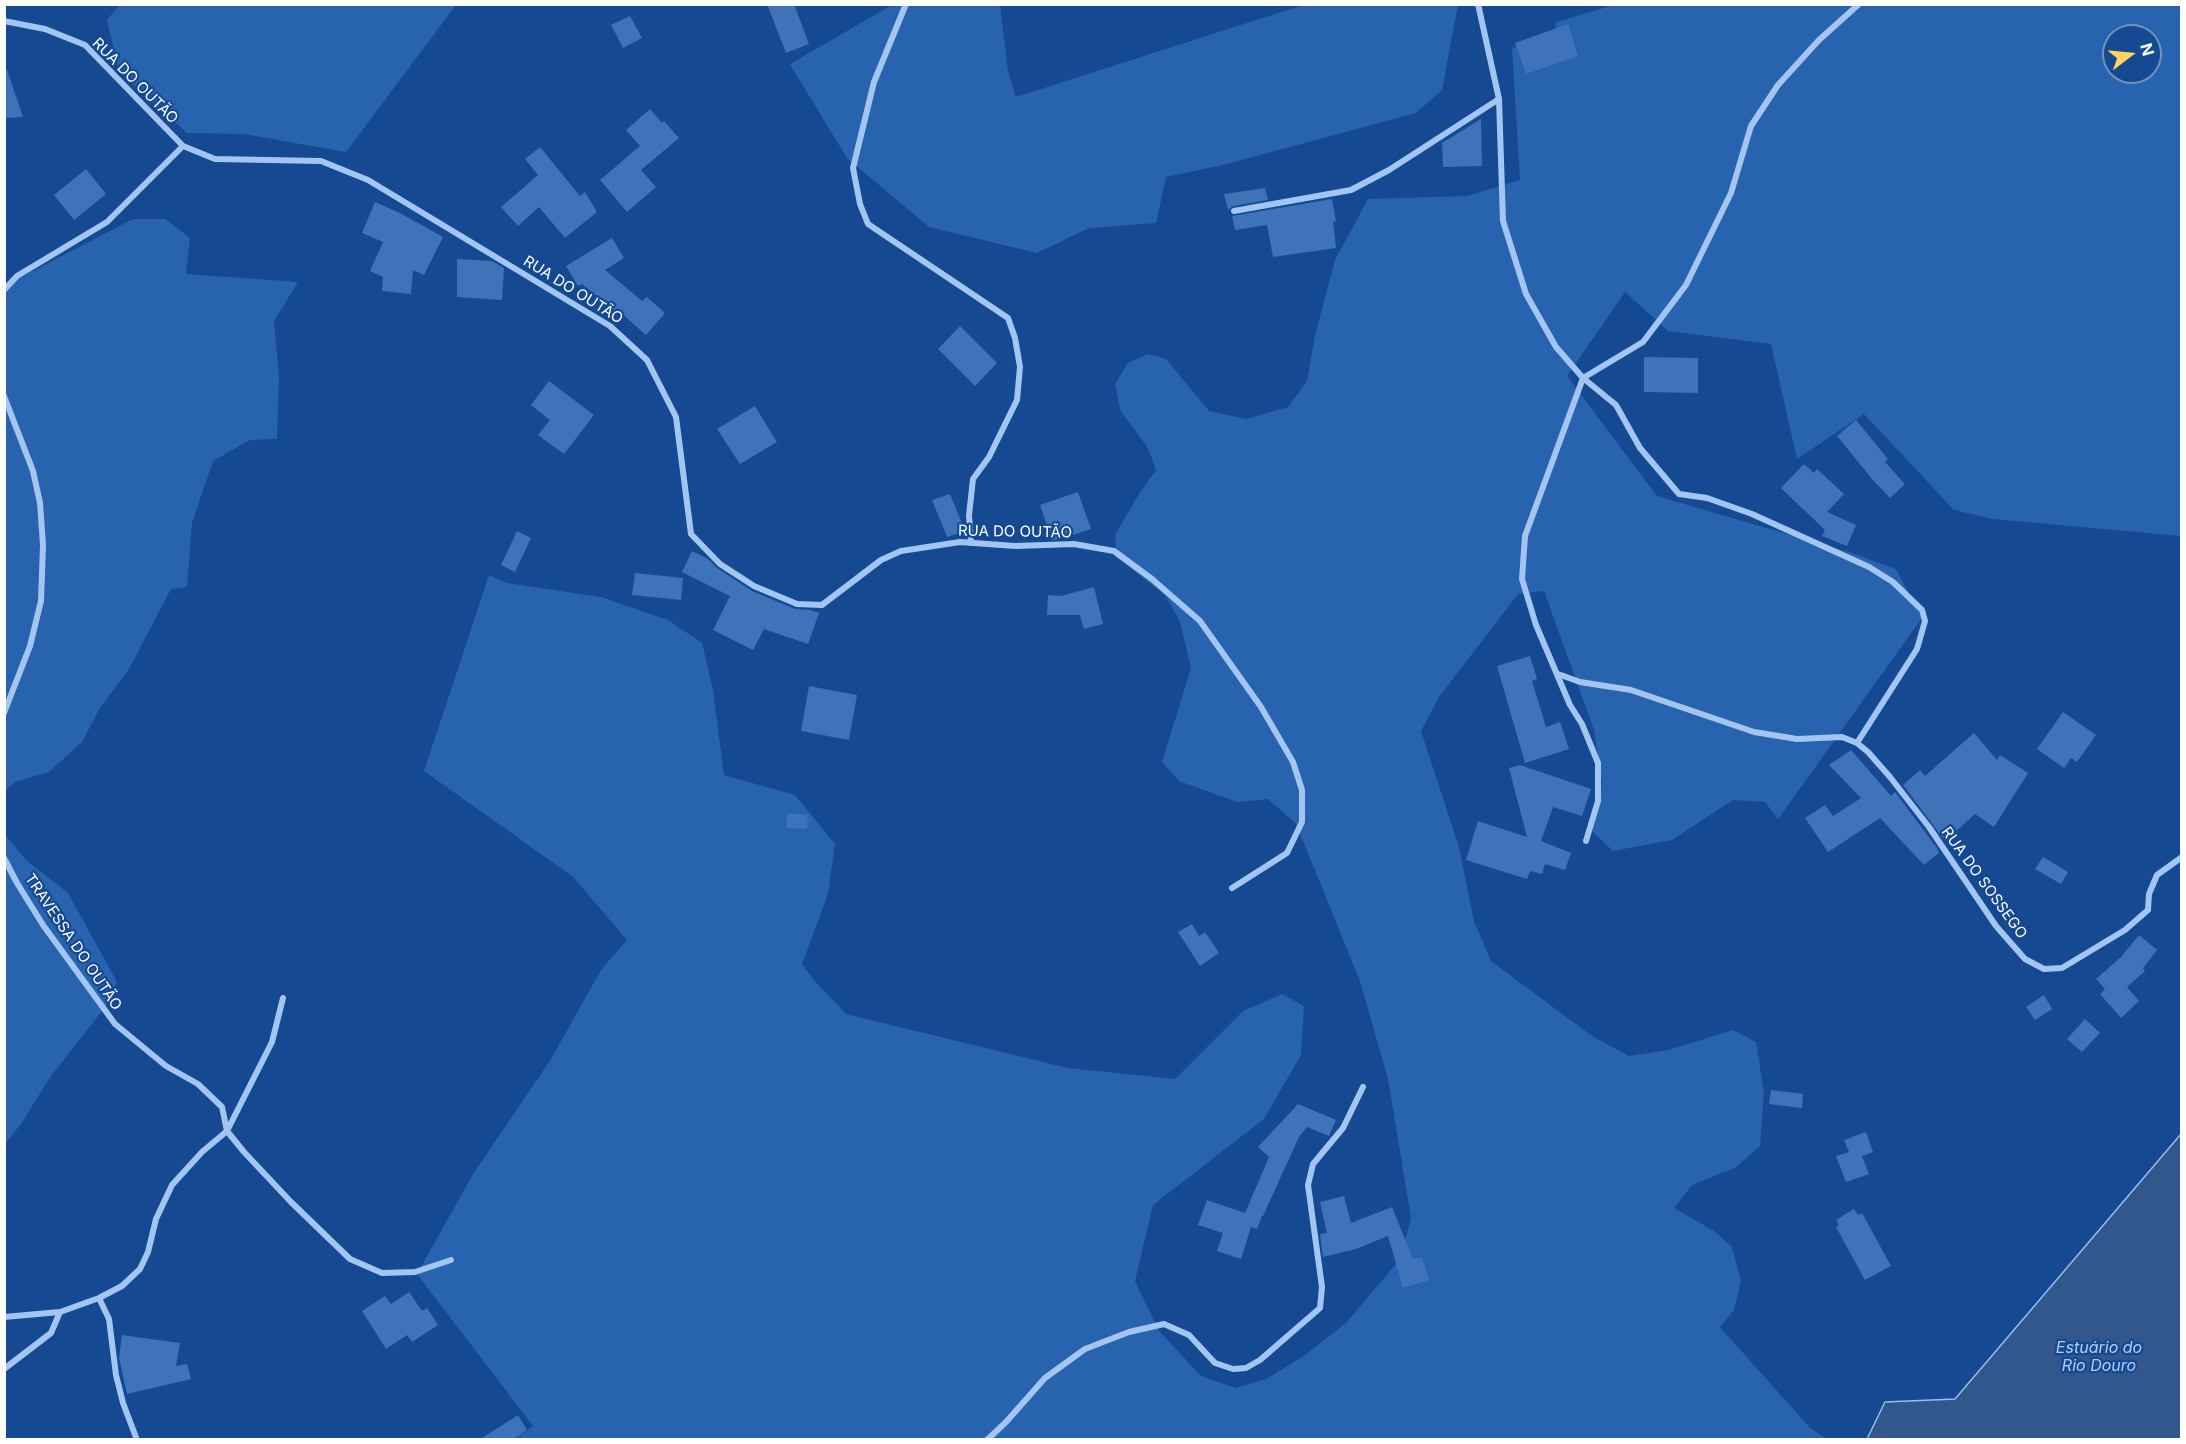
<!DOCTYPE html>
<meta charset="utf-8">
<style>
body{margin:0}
#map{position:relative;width:2186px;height:1444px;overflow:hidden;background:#154991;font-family:Inter,sans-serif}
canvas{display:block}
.frame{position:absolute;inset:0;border:6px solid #fff;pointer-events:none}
.north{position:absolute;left:2102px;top:24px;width:60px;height:60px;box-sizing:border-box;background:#154991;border:2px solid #7392bd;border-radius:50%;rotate:74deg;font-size:16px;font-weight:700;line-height:24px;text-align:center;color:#fff}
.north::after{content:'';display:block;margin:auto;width:21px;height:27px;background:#ffd463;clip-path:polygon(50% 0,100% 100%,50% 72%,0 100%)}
</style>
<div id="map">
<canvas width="2186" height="1444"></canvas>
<div class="frame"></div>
<div class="north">N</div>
</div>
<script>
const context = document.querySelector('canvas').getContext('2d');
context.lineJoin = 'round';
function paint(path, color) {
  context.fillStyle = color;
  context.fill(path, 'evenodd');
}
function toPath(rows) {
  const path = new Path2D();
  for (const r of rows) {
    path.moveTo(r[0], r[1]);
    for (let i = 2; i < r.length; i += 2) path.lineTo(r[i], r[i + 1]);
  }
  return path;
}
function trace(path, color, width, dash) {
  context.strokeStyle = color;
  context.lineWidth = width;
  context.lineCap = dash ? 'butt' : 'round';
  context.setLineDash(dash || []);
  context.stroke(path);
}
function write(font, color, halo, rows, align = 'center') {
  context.font = font + ' Inter,sans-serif';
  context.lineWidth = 4.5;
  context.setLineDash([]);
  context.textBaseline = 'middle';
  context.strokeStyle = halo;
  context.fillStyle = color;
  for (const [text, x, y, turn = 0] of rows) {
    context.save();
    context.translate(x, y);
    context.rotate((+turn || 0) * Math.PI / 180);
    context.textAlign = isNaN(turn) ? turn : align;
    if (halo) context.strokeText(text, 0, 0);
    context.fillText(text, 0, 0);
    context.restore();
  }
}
paint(toPath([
 [120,4,456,4,456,5,346,152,244,134,187,133,119,72,107,20],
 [1617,4,2181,5,2181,536,1993,519,1954,510,1864,414,1797,459,1771,344,1668,331,1625,292,1567,376,1657,496,1852,553,1896,569,1922,618,1778,819,1765,802,1733,800,1672,840,1613,851,1591,830,1602,784,1594,730,1544,591,1518,594,1439,697,1421,731,1459,847,1474,921,1491,961,1592,1036,1629,1056,1668,1050,1733,1030,1756,1042,1764,1092,1760,1146,1735,1168,1692,1185,1674,1208,1714,1231,1732,1247,1741,1281,1734,1310,1720,1327,1810,1428,1827,1439,515,1439,533,1426,417,1274,473,1174,551,1059,601,970,627,940,573,877,424,771,489,575,507,583,601,597,668,620,702,643,713,690,724,775,795,795,835,844,828,894,802,964,814,980,846,1014,1068,1068,1175,1079,1243,1011,1282,994,1304,1006,1301,1055,1264,1119,1153,1205,1135,1281,1159,1331,1201,1376,1236,1388,1266,1379,1304,1356,1347,1322,1401,1258,1411,1218,1388,1079,1360,981,1296,824,1268,799,1237,802,1179,781,1162,762,1191,668,1180,622,1165,595,1117,558,1115,535,1139,494,1156,470,1148,448,1120,410,1115,384,1128,363,1148,354,1166,359,1209,411,1246,419,1288,407,1307,381,1315,335,1335,260,1368,199,1467,196,1520,180,1512,48,1554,39,1556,22],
 [2114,36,2150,36,2150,72,2114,72],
 [892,5,1000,5,1008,71,1016,97,1303,5,1458,5,1442,90,1416,113,1223,165,1166,177,1156,223,1089,228,1037,253,929,227,847,158,789,63,787,60,790,64],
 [133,219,165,219,190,238,186,274,298,282,274,321,279,376,277,439,250,440,213,461,192,523,187,587,171,589,129,669,100,708,82,742,49,772,15,782,5,791,4,286],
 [4,828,6,836,27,861,68,893,117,982,106,1006,51,1076,21,1124,5,1144]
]), '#2863b0');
const water = toPath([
 [2181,1134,2181,1439,1867,1439,1885,1402,1955,1399,2181,1134]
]);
paint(water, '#31578c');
trace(water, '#95bff3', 1.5);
paint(toPath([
 [767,4,794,4,809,44,786,53],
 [630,16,642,38,623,48,611,25],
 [1568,24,1578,56,1526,74,1515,43],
 [4,70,7,70,23,117,4,118],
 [650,109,662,123,664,121,679,138,641,170,656,187,627,212,600,180,640,146,626,130],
 [1481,119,1482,166,1443,167,1442,143],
 [540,147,580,196,585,192,597,212,565,238,539,207,518,226,501,207,538,175,525,159],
 [86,169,106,194,74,220,54,195],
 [1265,188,1268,200,1233,206,1228,210,1224,194],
 [1332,199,1336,221,1333,222,1336,248,1273,257,1267,225,1235,230,1232,216],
 [375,202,400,213,443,237,424,275,413,270,411,294,382,291,383,277,370,271,383,242,362,233],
 [612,238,624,258,605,270,642,301,647,297,665,313,646,335,620,312,618,314,582,284,578,286,566,266],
 [457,259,492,261,504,268,502,300,457,297],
 [960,326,997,363,975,386,938,349],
 [1644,357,1698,358,1698,393,1644,392],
 [549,381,594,415,564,454,538,435,550,420,531,405],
 [755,406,777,442,740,464,717,429],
 [1856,420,1888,459,1885,462,1905,484,1890,498,1872,479,1837,436],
 [1804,464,1814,473,1817,469,1844,494,1827,512,1856,525,1847,546,1822,536,1825,530,1781,488],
 [1078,492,1091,529,1061,539,1052,540,1040,505],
 [950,494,965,531,947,537,932,500],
 [517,531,531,538,515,572,501,565],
 [692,551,708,559,717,568,752,591,795,609,810,610,819,613,808,644,764,629,753,650,713,630,730,596,682,572],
 [635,573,683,578,681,600,632,595],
 [1094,587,1103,624,1084,629,1080,615,1047,615,1048,595,1061,596],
 [1530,656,1537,679,1532,681,1546,727,1560,722,1569,749,1525,763,1497,666],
 [809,686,857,695,849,740,801,731],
 [2063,712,2096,735,2077,762,2071,758,2064,768,2037,749],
 [1974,733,1997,760,2000,755,2028,773,1994,827,1975,814,1945,841,1903,785,1920,770,1925,776],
 [1851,750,1891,796,1895,792,1937,848,1939,853,1924,865,1880,818,1828,852,1805,818,1825,805,1833,816,1861,798,1829,765],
 [1520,765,1591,789,1582,816,1553,807,1541,841,1571,853,1565,870,1545,864,1542,874,1530,871,1527,879,1466,860,1478,821,1527,837,1509,768],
 [788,813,808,815,807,829,786,828],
 [2043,857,2068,872,2061,884,2035,869],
 [1192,924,1199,936,1205,932,1219,953,1200,966,1178,932],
 [2139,935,2157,950,2143,968,2145,971,2127,987,2139,1001,2121,1018,2100,994,2105,989,2096,979,2121,957],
 [2044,995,2052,1009,2035,1020,2026,1007],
 [2085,1019,2100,1033,2082,1052,2067,1039],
 [1771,1090,1803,1094,1802,1108,1769,1104],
 [1298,1104,1336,1120,1329,1136,1307,1127,1299,1137,1263,1216,1262,1216,1257,1229,1251,1227,1241,1259,1217,1251,1223,1233,1198,1225,1207,1200,1245,1213,1269,1157,1258,1147],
 [1866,1132,1873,1152,1862,1156,1869,1174,1846,1182,1836,1156,1849,1152,1844,1140],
 [1344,1196,1351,1223,1392,1207,1413,1259,1422,1257,1429,1280,1403,1288,1388,1236,1356,1249,1323,1257,1320,1234,1327,1233,1320,1202],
 [1854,1209,1858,1215,1862,1213,1891,1266,1865,1280,1836,1227,1839,1225,1836,1220],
 [409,1292,422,1311,427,1308,438,1325,412,1342,407,1335,386,1349,362,1311,385,1296,391,1304],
 [122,1335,180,1343,176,1366,187,1364,191,1379,127,1394,119,1358],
 [518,1415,527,1430,512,1440,479,1440]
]), '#3e73b9');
trace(toPath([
 [906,4,874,82,853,168,860,204,868,224,1008,318,1015,338,1020,367,1017,400,989,457,973,479,969,515,971,543],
 [1478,4,1499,99,1503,221,1526,294,1556,347,1583,378,1616,405,1640,448,1679,494,1707,498,1752,514,1869,567,1893,582,1922,610,1925,621,1917,649,1857,743],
 [4,21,45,29,85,45,183,146,215,159,321,161,368,180,610,326,647,360,676,417,691,534,720,564,754,586,797,604,822,605,881,560,901,551,960,542,1015,546,1074,544,1114,551,1152,579,1200,621,1261,707,1293,762,1302,790,1302,822,1287,853,1232,888],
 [1234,211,1351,190,1389,170,1499,99],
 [4,290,17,276,107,222,183,146],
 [1583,378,1525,536,1522,579,1536,625,1570,705,1582,724,1598,763,1598,801,1586,841],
 [1583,378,1643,342,1686,285,1731,193,1751,126,1778,85,1819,40,1859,4],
 [4,396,33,471,40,503,43,545,41,601,30,646,4,713],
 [1558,674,1580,682,1631,690,1754,732,1797,739,1842,737,1857,743,1868,752,1890,777,1929,827,1996,926,2025,959,2044,969,2062,968,2125,930,2148,910,2149,894,2157,875,2182,857],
 [4,858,17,883,43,925,115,1024,166,1066,198,1084,222,1107,227,1131,244,1152,291,1202,350,1259,382,1273,415,1272,451,1260],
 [99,1298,109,1319,116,1375,123,1403,137,1440],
 [4,1317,60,1312,99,1298,122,1286,140,1269,148,1252,156,1219,172,1185,202,1152,227,1131,272,1042,283,998],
 [4,1369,51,1333,60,1312],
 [987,1440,1006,1422,1045,1378,1085,1349,1129,1332,1164,1324,1189,1335,1215,1363,1233,1369,1246,1368,1260,1360,1320,1308,1322,1287,1308,1185,1313,1164,1343,1128,1363,1087]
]), '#a3c5f1', 6);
write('15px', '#fff', '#154991', [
 ["RUA DO OUTÃO",135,81,45],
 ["RUA DO OUTÃO",573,290,32],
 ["RUA DO OUTÃO",1015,532,1],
 ["RUA DO SOSSEGO",1984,883,54],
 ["TRAVESSA DO OUTÃO",73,942,56]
]);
write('italic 16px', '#afcff8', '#154991', [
 ["Estuário do",2099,1348],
 ["Rio Douro",2099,1366]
]);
</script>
